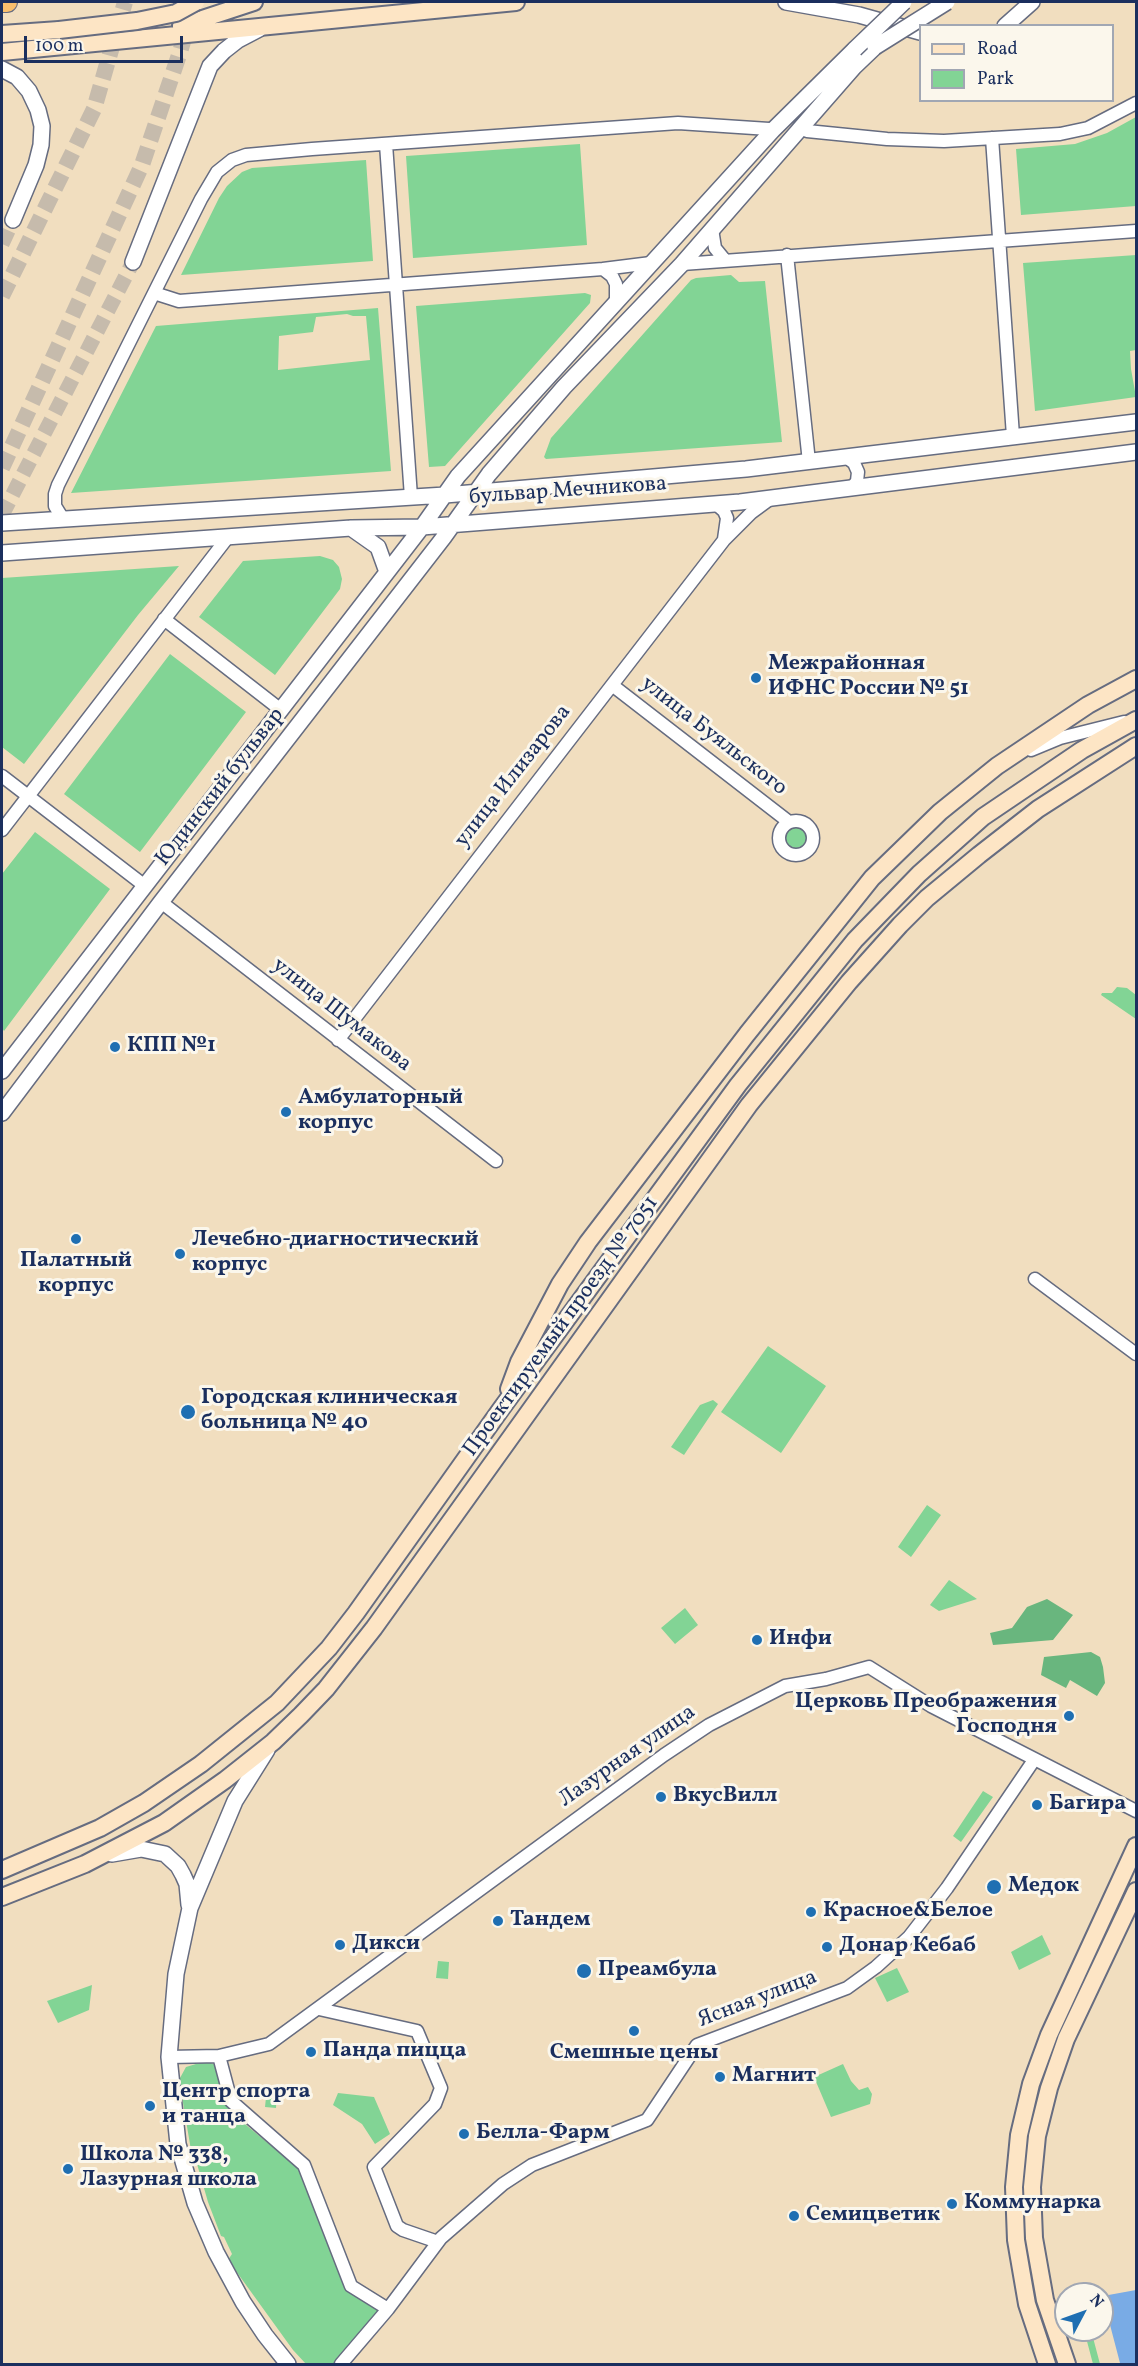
<!DOCTYPE html>
<meta charset="utf-8">
<style>
body{margin:0}
#map{position:relative;width:1138px;height:2366px;overflow:hidden;background:#f1debf;font-family:Vollkorn,serif}
canvas{display:block}
.frame{position:absolute;inset:0;border:3px solid #1b2f5e;pointer-events:none}
.legend{position:absolute;left:919px;top:24px;width:195px;height:78px;box-sizing:border-box;background:#fbf7ec;border:2px solid #a1a7b3;margin:0;padding:8px 10px;list-style:none;font-size:18px;color:#1b2f5e}
.legend li{display:flex;align-items:center;gap:12px;height:30px}
.legend b{width:30px;border:2px solid #a1a7b3}
.north{position:absolute;left:1054px;top:2282px;width:60px;height:60px;box-sizing:border-box;background:#fbf7ec;border:2px solid #a1a7b3;border-radius:50%;rotate:49deg;font-size:16px;font-weight:700;line-height:24px;text-align:center;color:#1b2f5e}
.north::after{content:'';display:block;margin:auto;width:21px;height:27px;background:#1f6fb2;clip-path:polygon(50% 0,100% 100%,50% 72%,0 100%)}
.scale{position:absolute;left:24px;top:36px;width:159px;height:27px;box-sizing:border-box;border:3px solid #1b2f5e;border-top:0;padding-left:8px;font-size:18px;line-height:21px;white-space:nowrap;color:#1b2f5e;-webkit-text-stroke:4px #fbf7ec;paint-order:stroke}
</style>
<div id="map">
<canvas width="1138" height="2366"></canvas>
<div class="frame"></div>
<ul class="legend">
<li><b style="height:8px;background:#fde5c5"></b>Road</li>
<li><b style="height:16px;background:#82d495"></b>Park</li>
</ul>
<div class="north">N</div>
<div class="scale">100 m</div>
</div>
<script>
const context = document.querySelector('canvas').getContext('2d');
context.lineJoin = 'round';
function paint(path, color) {
  context.fillStyle = color;
  context.fill(path, 'evenodd');
}
function toPath(rows) {
  const path = new Path2D();
  for (const r of rows) {
    if (r.length === 3) {
      path.moveTo(r[0] + r[2], r[1]);
      path.arc(r[0], r[1], r[2], 0, 2 * Math.PI);
      continue;
    }
    path.moveTo(r[0], r[1]);
    for (let i = 2; i < r.length; i += 2) path.lineTo(r[i], r[i + 1]);
  }
  return path;
}
function trace(path, color, width, dash) {
  context.strokeStyle = color;
  context.lineWidth = width;
  context.lineCap = dash ? 'butt' : 'round';
  context.setLineDash(dash || []);
  context.stroke(path);
}
function write(font, color, halo, rows, align = 'center') {
  context.font = font + ' Vollkorn,serif';
  context.lineWidth = 6;
  context.setLineDash([]);
  context.textBaseline = 'middle';
  context.strokeStyle = halo;
  context.fillStyle = color;
  for (const [text, x, y, turn = 0] of rows) {
    context.save();
    context.translate(x, y);
    context.rotate((+turn || 0) * Math.PI / 180);
    context.textAlign = isNaN(turn) ? turn : align;
    if (halo) context.strokeText(text, 0, 0);
    context.fillText(text, 0, 0);
    context.restore();
  }
}
paint(toPath([
 [1136,117,1136,206,1021,215,1016,149,1075,144,1107,133],
 [580,144,587,245,413,258,406,156],
 [366,160,373,261,181,275,219,198,227,186,242,172,252,168],
 [1136,255,1136,350,1130,351,1131,369,1136,397,1035,411,1023,263],
 [731,275,739,282,765,281,782,442,546,459,544,457,551,438,691,280,696,278],
 [585,293,591,295,590,303,445,466,429,467,416,306],
 [378,308,391,471,71,493,156,326],
 [347,314,353,316,366,316,370,360,278,370,279,336,313,332,316,317],
 [320,556,333,560,339,567,342,579,340,589,275,675,199,617,243,561],
 [179,566,138,615,24,764,2,747,2,578],
 [170,654,246,712,140,852,64,794],
 [796,838,12],
 [35,832,110,889,4,1031,2,1028,2,874],
 [1117,987,1127,988,1136,995,1136,1019,1101,995,1102,993,1112,993],
 [768,1346,826,1386,781,1453,721,1412],
 [713,1400,718,1404,684,1455,671,1447,700,1405],
 [927,1505,941,1515,911,1557,898,1547],
 [949,1580,977,1599,939,1611,930,1605],
 [685,1608,698,1625,675,1644,661,1628],
 [983,1791,993,1797,961,1842,953,1836],
 [1042,1935,1051,1954,1019,1970,1011,1952],
 [438,1961,449,1962,448,1979,436,1978],
 [897,1968,909,1992,887,2002,875,1978],
 [92,1985,89,2010,58,2023,47,2001],
 [206,2061,218,2066,222,2098,240,2120,304,2173,343,2284,352,2293,382,2312,335,2364,306,2364,293,2350,228,2260,232,2254,224,2237,221,2236,208,2202,197,2164,193,2162,180,2085,180,2078,186,2067],
 [843,2064,851,2081,859,2090,868,2087,872,2094,870,2104,831,2117,814,2077],
 [267,2088,277,2088,276,2108,265,2107],
 [338,2093,374,2097,390,2134,375,2144,362,2124,333,2105],
 [1084,2330,1091,2330,1100,2364,1093,2364]
]), '#82d495');
paint(toPath([
 [1047,1599,1073,1615,1053,1640,993,1645,990,1633,1012,1628,1027,1607],
 [1091,1652,1100,1657,1103,1667,1105,1683,1097,1696,1070,1680,1066,1688,1041,1675,1044,1657]
]), '#69b67e');
paint(toPath([
 [1136,2290,1136,2364,1118,2364,1120,2363,1109,2321,1105,2320,1103,2296]
]), '#79abe5');
trace(toPath([
 [2,244,13,220],
 [2,515,133,262]
]), '#c6bbac', 15, [15, 8]);
trace(toPath([
 [2,296,94,109,125,2],
 [2,468,142,165,180,52,189,21]
]), '#c6bbac', 16, [16, 8]);
const minor = toPath([
 [807,131,887,139,944,141,1060,134,1088,128,1136,103],
 [992,138,1013,436],
 [386,144,411,497],
 [712,229,715,248,724,259],
 [787,255,809,462],
 [682,264,1136,231],
 [603,269,612,276,616,284,616,300],
 [154,293,179,301,603,269,651,263],
 [846,457,854,463,858,472,857,481,851,489],
 [716,504,724,511,727,518,724,539],
 [63,519,55,506,55,494,58,485,201,199,217,172,232,160,246,155,312,149,678,123,769,129],
 [164,619,281,710],
 [612,685,789,822],
 [1031,750,1060,738,1124,722],
 [2,776,145,886],
 [796,838,17],
 [2,830,228,537],
 [161,902,496,1161],
 [338,1040,724,540,751,513,770,499],
 [1035,1279,1136,1354],
 [319,2009,417,2031,441,2088,435,2104,374,2167,397,2226,403,2230,438,2242],
 [219,2056,231,2101,304,2165,351,2286,388,2309],
 [169,2057,219,2056,269,2044,664,1755,709,1725,785,1686,826,1679,869,1667,931,1706,1136,1811],
 [341,2364,388,2309,441,2238,503,2184,532,2165,647,2120,697,2045,847,1988,876,1967,909,1937,947,1888,1034,1760]
]);
const tertiary = toPath([
 [786,2,859,15,920,32],
 [1005,26,1032,2],
 [2,69,17,77,29,91,38,110,42,126,41,145,36,165,13,220],
 [133,262,210,66,224,51,238,40,259,29],
 [2,523,445,495,746,469,1136,422],
 [351,528,378,547,387,572],
 [2,553,351,528,422,527,740,502,1136,452],
 [2,1071,422,527,458,476,773,130,855,49],
 [2,1113,161,902,444,537,489,474,564,387,682,264,854,67,875,47],
 [267,1750,235,1801,190,1908,176,1974,169,2057,178,2144,195,2203,216,2252,243,2302,265,2335,288,2364],
 [112,1854,141,1849,165,1854,178,1866,183,1875,187,1884,189,1905]
]);
const secondary = toPath([
 [181,26,254,2],
 [2,34,59,30],
 [2,52,516,2],
 [509,1389,519,1362,560,1284,588,1242,747,1034,872,878,940,812,997,766,1088,705,1136,679],
 [2,1870,100,1828,144,1803,201,1764,277,1703,329,1648,356,1613,501,1409,738,1085,855,940,919,874,983,817,1082,750,1136,720],
 [2,1897,85,1864,164,1823,225,1780,273,1742,301,1715,326,1689,374,1628,749,1105,849,982,900,925,927,898,979,855,1038,809,1136,746],
 [1047,2364,1027,2304,1016,2240,1014,2187,1019,2135,1031,2084,1049,2035,1136,1846],
 [1067,2364,1045,2300,1034,2238,1032,2187,1037,2136,1049,2088,1066,2039,1136,1891]
]);
const trunk = toPath([
 [2,2,7,2]
]);
trace(minor, '#666c80', 15);
trace(tertiary, '#666c80', 18);
trace(secondary, '#666c80', 20);
trace(trunk, '#666c80', 22);
trace(minor, '#fff', 12);
trace(tertiary, '#fff', 15);
trace(secondary, '#fde5c5', 16);
trace(trunk, '#f9bf6d', 20);
const tertiaryBridge = toPath([
 [875,47,947,2],
 [855,49,904,2]
]);
const secondaryBridge = toPath([
 [59,30,137,21,176,13,196,2]
]);
trace(tertiaryBridge, '#666c80', 18, []);
trace(secondaryBridge, '#666c80', 20, []);
trace(tertiaryBridge, '#fff', 15);
trace(secondaryBridge, '#fde5c5', 16);
for (const [x, y, r, color] of [
 [756,678,6,"#1f6fb2"],
 [115,1047,6,"#1f6fb2"],
 [286,1112,6,"#1f6fb2"],
 [76,1239,6,"#1f6fb2"],
 [180,1254,6,"#1f6fb2"],
 [188,1412,8,"#1f6fb2"],
 [757,1640,6,"#1f6fb2"],
 [1069,1716,6,"#1f6fb2"],
 [661,1797,6,"#1f6fb2"],
 [1037,1805,6,"#1f6fb2"],
 [994,1887,8,"#1f6fb2"],
 [811,1912,6,"#1f6fb2"],
 [498,1921,6,"#1f6fb2"],
 [340,1945,6,"#1f6fb2"],
 [827,1947,6,"#1f6fb2"],
 [584,1971,8,"#1f6fb2"],
 [634,2031,6,"#1f6fb2"],
 [311,2052,6,"#1f6fb2"],
 [720,2077,6,"#1f6fb2"],
 [150,2106,6,"#1f6fb2"],
 [464,2134,6,"#1f6fb2"],
 [68,2169,6,"#1f6fb2"],
 [952,2204,6,"#1f6fb2"],
 [794,2216,6,"#1f6fb2"]
]) {
  const dot = new Path2D();
  dot.arc(x, y, r, 0, 2 * Math.PI);
  context.fillStyle = color;
  context.fill(dot);
  trace(dot, '#fbf7ec', 2);
}
write('22px', '#1b2f5e', '#fbf7ec', [
 ["бульвар Мечникова",568,492,-4],
 ["улица Буяльского",713,737,38],
 ["улица Илизарова",514,777,-52],
 ["Юдинский бульвар",221,788,-52],
 ["улица Шумакова",341,1016,38],
 ["Проектируемый проезд № 7051",562,1327,-54],
 ["Лазурная улица",628,1757,-35],
 ["Ясная улица",758,2000,-21]
]);
write('bold 22px', '#1b2f5e', '#fbf7ec', [
 ["Межрайонная",768,665],
 ["ИФНС России № 51",768,690],
 ["КПП №1",127,1047],
 ["Амбулаторный",298,1099],
 ["корпус",298,1124],
 ["Лечебно-диагностический",192,1241],
 ["корпус",192,1266],
 ["Палатный",76,1262,"center"],
 ["корпус",76,1287,"center"],
 ["Городская клиническая",201,1399],
 ["больница № 40",201,1424],
 ["Инфи",769,1640],
 ["Церковь Преображения",1057,1703,"right"],
 ["Господня",1057,1728,"right"],
 ["ВкусВилл",673,1797],
 ["Багира",1049,1805],
 ["Медок",1008,1887],
 ["Красное&Белое",823,1912],
 ["Тандем",510,1921],
 ["Дикси",352,1945],
 ["Донар Кебаб",839,1947],
 ["Преамбула",598,1971],
 ["Панда пицца",323,2052],
 ["Смешные цены",634,2054,"center"],
 ["Магнит",732,2077],
 ["Центр спорта",162,2093],
 ["и танца",162,2118],
 ["Белла-Фарм",476,2134],
 ["Школа № 338,",80,2156],
 ["Лазурная школа",80,2181],
 ["Коммунарка",964,2204],
 ["Семицветик",806,2216]
], 'left');
</script>
